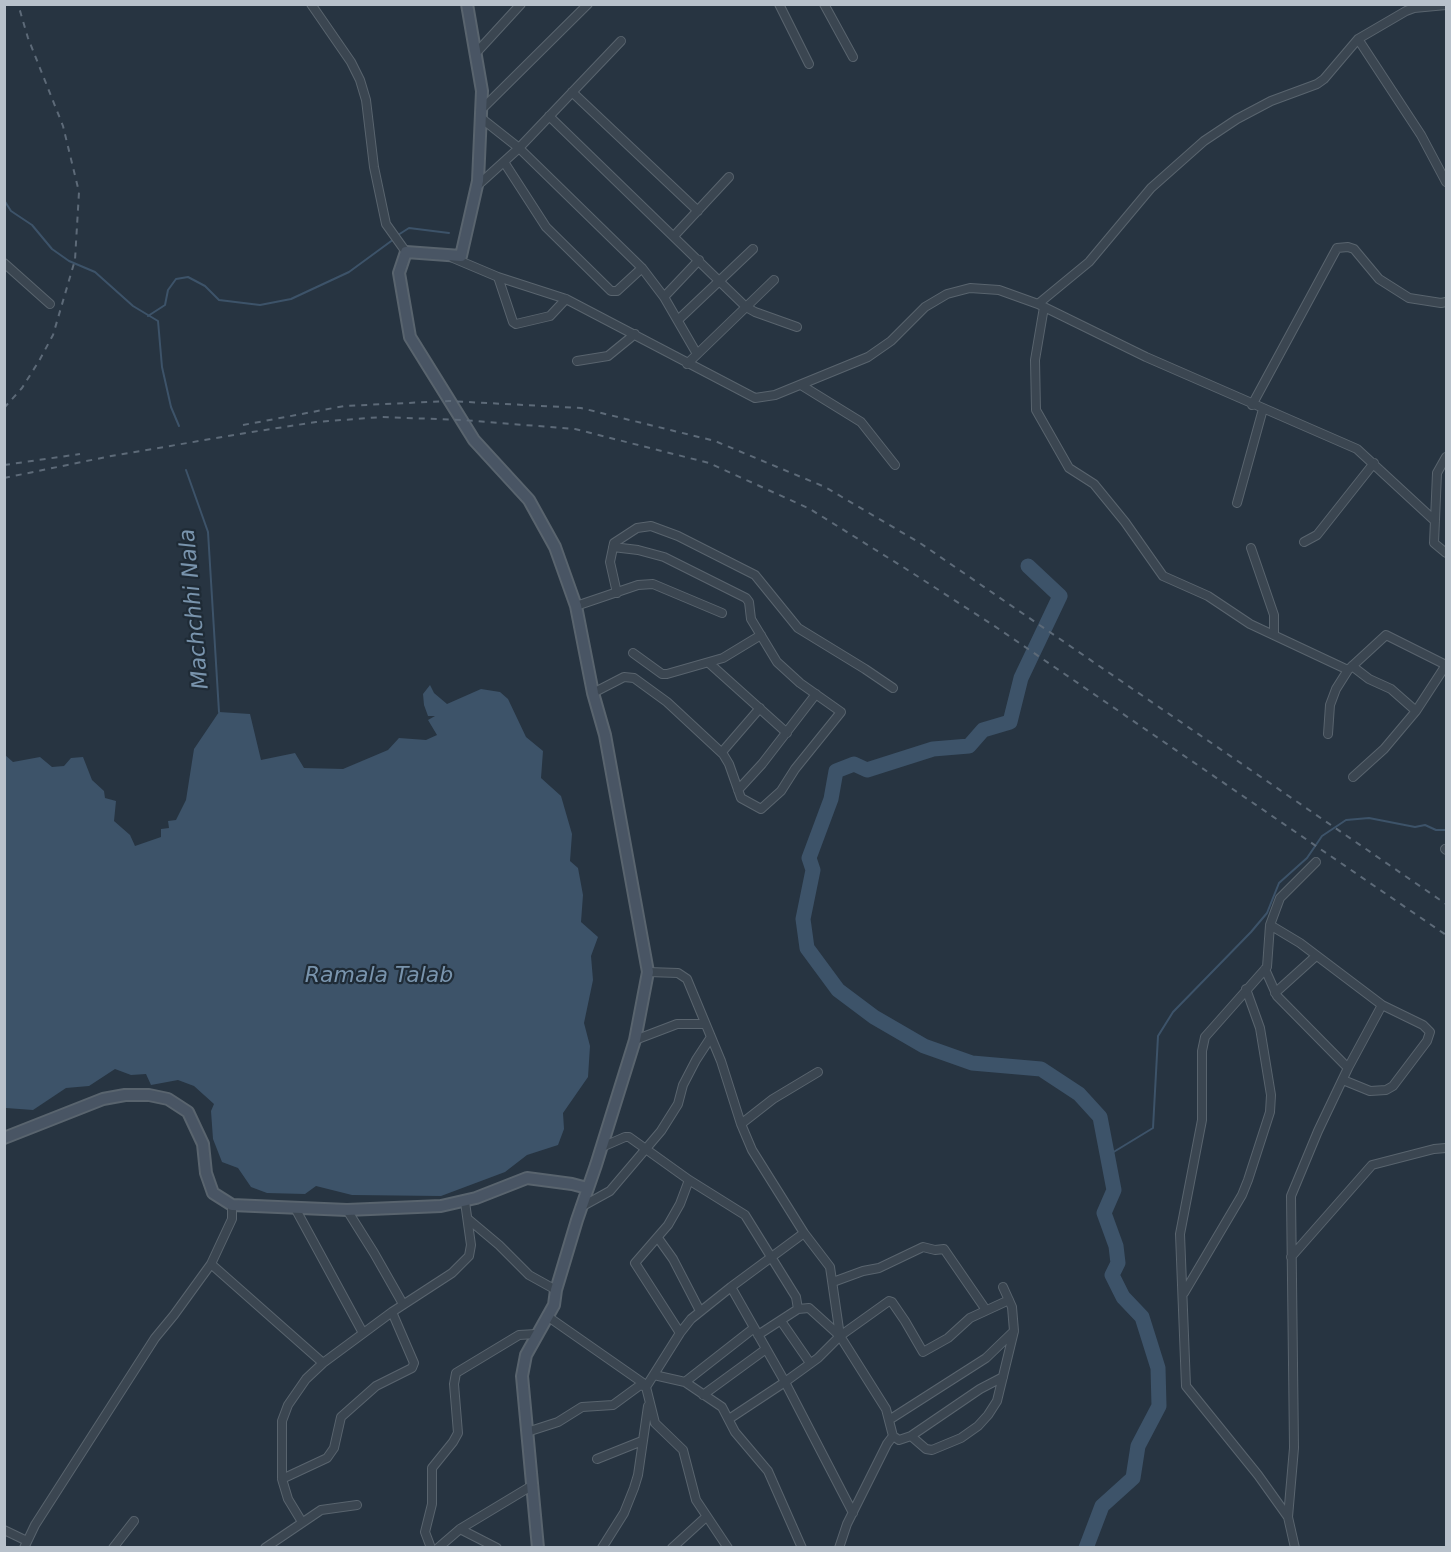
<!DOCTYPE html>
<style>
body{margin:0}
#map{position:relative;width:1451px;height:1552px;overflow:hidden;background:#273441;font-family:"DejaVu Sans",sans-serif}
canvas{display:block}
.frame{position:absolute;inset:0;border:6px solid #b8c1cb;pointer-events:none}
</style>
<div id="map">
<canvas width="1451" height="1552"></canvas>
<div class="frame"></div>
</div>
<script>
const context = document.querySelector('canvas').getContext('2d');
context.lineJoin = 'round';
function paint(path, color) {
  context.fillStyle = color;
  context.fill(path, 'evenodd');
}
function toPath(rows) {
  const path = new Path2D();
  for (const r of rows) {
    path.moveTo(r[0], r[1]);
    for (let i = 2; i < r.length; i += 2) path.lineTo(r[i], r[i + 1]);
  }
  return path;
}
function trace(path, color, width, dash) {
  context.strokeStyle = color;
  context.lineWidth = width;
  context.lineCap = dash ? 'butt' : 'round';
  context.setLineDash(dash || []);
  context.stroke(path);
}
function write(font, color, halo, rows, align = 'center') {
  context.font = font + ' "DejaVu Sans",sans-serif';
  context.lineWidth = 4.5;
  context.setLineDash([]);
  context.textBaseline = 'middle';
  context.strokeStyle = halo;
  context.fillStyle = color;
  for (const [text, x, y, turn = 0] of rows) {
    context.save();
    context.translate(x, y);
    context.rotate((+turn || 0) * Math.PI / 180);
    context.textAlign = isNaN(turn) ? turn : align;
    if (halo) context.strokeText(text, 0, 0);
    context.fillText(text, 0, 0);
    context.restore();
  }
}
paint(toPath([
 [430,685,434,693,447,704,481,689,500,692,508,699,526,737,543,751,541,778,561,796,572,834,570,861,578,868,583,895,581,922,598,937,591,956,593,980,584,1023,590,1046,588,1077,563,1113,564,1129,558,1145,527,1155,505,1172,441,1196,352,1195,316,1186,305,1194,267,1193,251,1187,238,1168,222,1162,213,1139,211,1111,214,1104,194,1086,178,1080,151,1085,146,1074,131,1075,115,1069,89,1086,66,1088,33,1110,6,1108,5,1116,5,755,13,762,40,757,52,767,64,766,71,758,83,757,92,780,104,791,105,798,116,801,114,821,130,835,135,846,161,837,161,829,169,828,168,821,176,820,186,800,194,749,219,712,250,714,261,760,295,753,304,768,343,769,388,750,399,738,426,740,437,735,428,720,435,716,428,716,424,705,423,694]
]), '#3d5369');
trace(toPath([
 [4,200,11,211,32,225,52,249,69,261,95,272,133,306,158,321,162,367,171,407,179,426],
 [398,235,409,228,449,233],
 [148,316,165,305,168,290,176,279,188,277,205,286,219,300,260,305,291,299,349,272,394,239],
 [186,470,208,532,219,712],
 [1107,1156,1153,1128,1158,1036,1173,1012,1251,932,1267,913,1279,883,1307,858,1322,836,1346,820,1369,818,1415,827,1425,825,1436,830,1446,830]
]), '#3d5369', 2);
trace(toPath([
 [1028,566,1060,596,1021,678,1010,722,983,730,969,746,933,749,867,770,854,764,836,771,831,799,809,858,813,870,803,919,807,948,838,990,874,1017,924,1046,972,1063,1041,1069,1079,1094,1100,1117,1114,1190,1104,1213,1116,1246,1118,1263,1112,1275,1123,1297,1142,1317,1158,1368,1159,1406,1138,1446,1133,1478,1102,1506,1086,1548]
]), '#3d5369', 15);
const street = toPath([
 [311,4,351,62,360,80,366,100,374,167,386,224,406,252],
 [779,4,809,64],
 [824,4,853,57],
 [1358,39,1421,135,1446,182],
 [476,53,521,4],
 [572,92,698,211],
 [481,110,588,4],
 [549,116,746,307,755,312,797,327],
 [481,118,519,148,642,268,664,297,697,354],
 [504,162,546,227,611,291,617,291,642,268],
 [477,186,519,148,621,41],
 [674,236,729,177],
 [453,258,498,277,566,299,755,398,775,395,868,357,891,341,925,307,947,294,970,288,999,290,1038,304,1146,357,1357,449,1435,521],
 [4,263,50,304],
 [498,277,513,322,516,324,550,316,566,299],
 [664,297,699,260],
 [1038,304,1089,262,1151,188,1204,141,1237,119,1271,101,1317,84,1324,79,1358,39,1406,11,1414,8,1446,5],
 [1044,307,1035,360,1036,410,1069,468,1094,484,1125,522,1163,576,1208,596,1250,624,1348,670],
 [678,320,753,249],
 [577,361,608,356,635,334],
 [687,364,774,280],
 [801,385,861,422,895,465],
 [1252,405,1337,248,1348,247,1354,249,1379,279,1409,298,1441,303,1446,302],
 [1446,457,1437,473,1434,543,1446,553],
 [1237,503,1263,409],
 [1304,542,1317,535,1374,463],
 [1251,548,1274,615,1274,634],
 [617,593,610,562,614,543,637,528,651,526,678,536,755,575,798,628,865,669,893,688],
 [576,606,638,585,653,584,722,613],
 [633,653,662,674,667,674,723,658,761,635],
 [709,663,787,733],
 [1352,666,1369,679,1391,689,1416,711],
 [593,693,624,677,634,678,667,702,723,754,729,764,741,798,761,809,781,791,795,769,841,712,800,683,777,662,751,619,749,602,746,598,664,557,638,550,613,547],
 [1328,734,1330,705,1336,689,1348,670,1386,635,1446,665],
 [722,752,760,708],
 [1353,777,1384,749,1416,711,1446,665],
 [738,790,762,764,816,694],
 [1445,849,1446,850],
 [1270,925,1300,943,1382,1005,1423,1025,1430,1032,1427,1041,1393,1086,1386,1090,1370,1091,1343,1080],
 [1265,969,1277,996,1348,1068,1318,1131,1291,1196,1294,1448,1288,1517,1295,1548],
 [648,972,678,973,687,979,721,1061,741,1124,752,1150,804,1233],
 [1275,993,1316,956],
 [635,1040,677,1024,705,1024],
 [1348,1068,1382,1005],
 [741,1124,773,1099,818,1072],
 [602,1147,625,1137,629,1137,689,1180,745,1215,796,1297,798,1309,809,1308,840,1336,886,1409,893,1436,887,1444,847,1524,839,1548],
 [581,1207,610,1191,661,1131,678,1104,683,1085,696,1060,711,1037],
 [295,1208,363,1333],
 [347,1210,374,1253,403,1304],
 [468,1219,499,1245,529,1275,556,1290],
 [658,1238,673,1259,700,1311],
 [1291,1257,1372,1165,1434,1149,1446,1148],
 [211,1264,323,1363],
 [833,1282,863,1271,879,1268,923,1247,935,1250,944,1249,986,1310],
 [731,1287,785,1382,853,1513],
 [1184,1293,1242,1195,1248,1180,1270,1112,1271,1095,1260,1028,1246,989],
 [547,1316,643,1383,643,1386],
 [781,1321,810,1363],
 [680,1333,635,1263,668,1225,680,1204,689,1180],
 [758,1335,798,1309],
 [654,1375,685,1382,722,1407,735,1432,768,1471,802,1548],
 [685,1382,754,1328],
 [703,1395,766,1349],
 [729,1419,785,1382,818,1358,840,1336,889,1301,892,1302,905,1321,923,1352,948,1338,970,1318,1009,1300],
 [889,1420,986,1358,1014,1331],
 [527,1432,558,1422,582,1407,613,1405,643,1383],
 [893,1436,899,1440,911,1436,926,1449,932,1450,961,1438,978,1426,988,1415,997,1401,1014,1331,1012,1307,1003,1287],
 [911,1436,980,1389,1003,1377],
 [597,1459,642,1441],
 [282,1479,327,1458,334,1448,341,1417,376,1386,412,1368,414,1363,392,1312],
 [1288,1517,1258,1475,1186,1386,1180,1234,1202,1120,1202,1051,1205,1037,1267,967,1270,925,1280,898,1316,862],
 [302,1522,288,1499,282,1479,282,1421,288,1405,306,1379,323,1363,392,1312,452,1273,469,1256,471,1245,465,1202],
 [460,1529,497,1548],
 [4,1530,27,1541],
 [24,1548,35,1525,155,1338,174,1315,211,1264,232,1219,232,1205],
 [113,1548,134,1521],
 [265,1548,321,1510,357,1505],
 [431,1548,425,1532,432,1504,432,1468,453,1442,458,1433,454,1384,456,1373,519,1335,536,1334],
 [438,1548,460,1529,533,1485],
 [602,1548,624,1513,634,1488,638,1475,648,1406],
 [672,1548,706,1517],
 [728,1548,696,1500,683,1450,655,1423,646,1387,680,1333,691,1319,731,1287,804,1233,830,1267,840,1336]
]);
const secondary = toPath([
 [467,4,482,91,478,181,461,256,406,252,399,273,410,337,474,440,529,500,555,547,576,606,593,693,605,735,648,972,635,1040,596,1165,577,1220,556,1290,554,1305,526,1355,522,1376,538,1548],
 [4,1138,103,1099,125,1095,149,1095,168,1099,188,1112,203,1144,206,1173,213,1193,232,1205,347,1210,441,1206,476,1198,527,1178,572,1184,587,1188]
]);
trace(street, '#59646e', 10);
trace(secondary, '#59646e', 14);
trace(street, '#3b4651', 8);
trace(secondary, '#495564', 10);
trace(toPath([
 [4,408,22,388,39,361,53,335,75,260,79,192,63,126,28,38,18,4],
 [243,425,344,406,449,401,581,408,715,441,825,487,920,543,1446,904],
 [4,465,80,454],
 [4,478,111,456,252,432,316,422,382,417,462,420,575,429,709,463,810,509,903,567,993,625,1446,935]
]), '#5d6a78', 2, [6, 6]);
write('italic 22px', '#7994ad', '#1f2b36', [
 ["Machchhi Nala",195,609,-95],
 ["Ramala Talab",379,976]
]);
</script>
